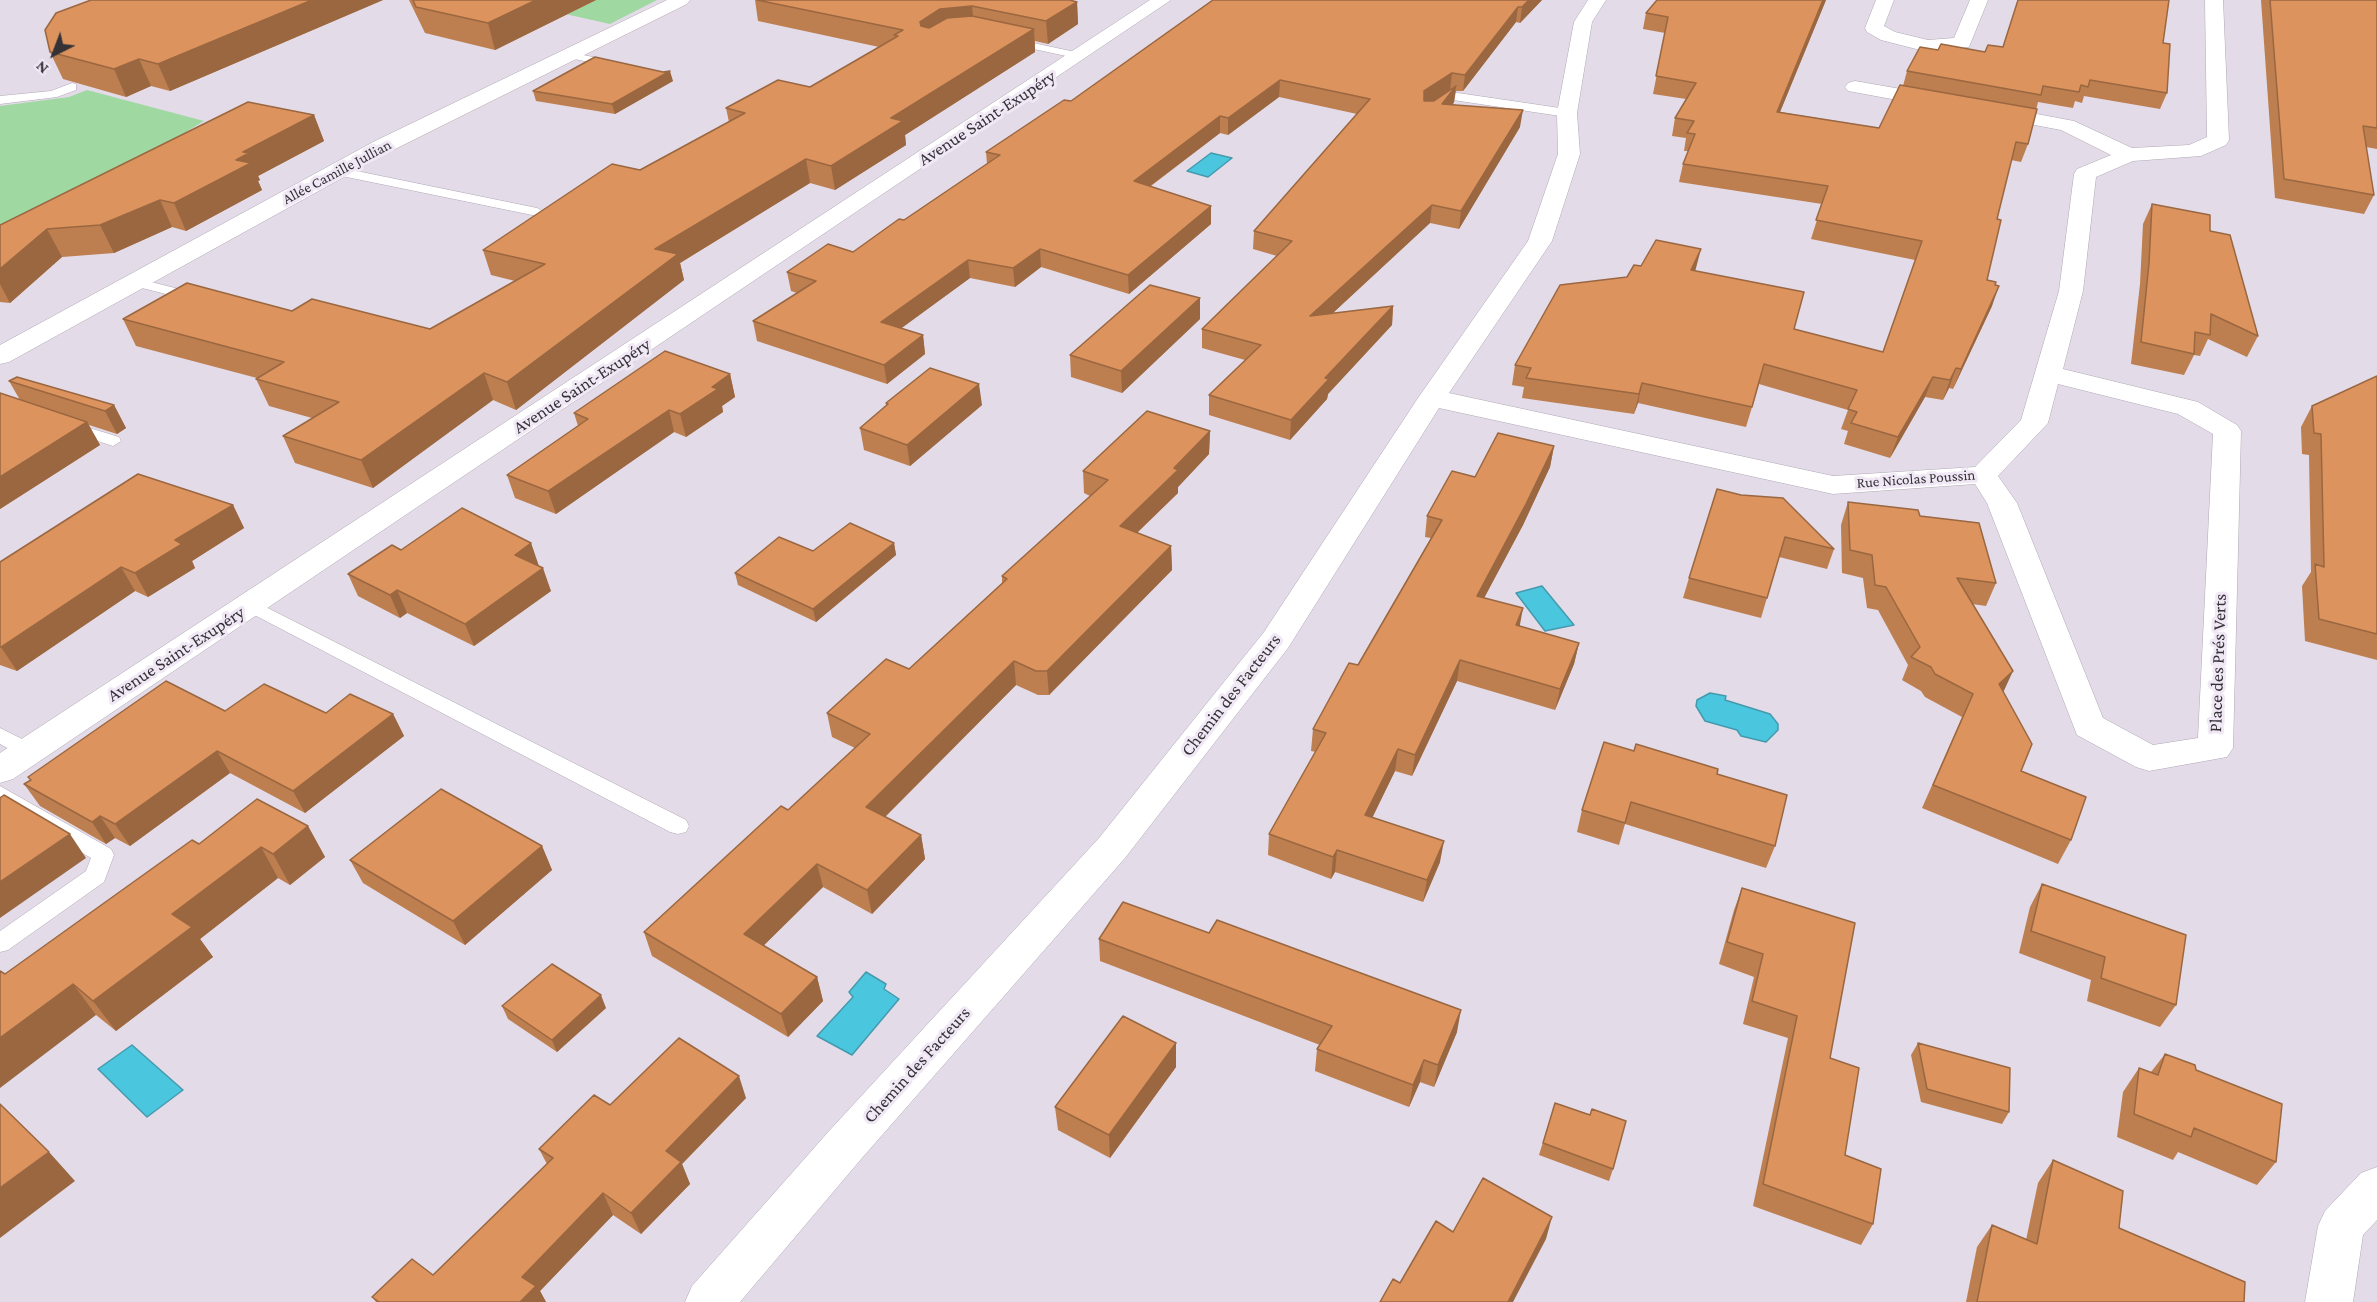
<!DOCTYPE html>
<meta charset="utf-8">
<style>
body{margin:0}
#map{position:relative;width:2377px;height:1302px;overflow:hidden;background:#e3dbe8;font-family:"Crimson Pro",serif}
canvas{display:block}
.north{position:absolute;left:24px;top:24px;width:60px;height:60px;-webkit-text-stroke:4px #f1e8f5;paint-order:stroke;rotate:222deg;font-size:16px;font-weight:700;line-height:24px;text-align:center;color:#353237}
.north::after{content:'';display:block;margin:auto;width:21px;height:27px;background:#353237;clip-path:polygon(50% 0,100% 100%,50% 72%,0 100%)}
</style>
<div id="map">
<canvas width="2377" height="1302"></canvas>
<div class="north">N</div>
</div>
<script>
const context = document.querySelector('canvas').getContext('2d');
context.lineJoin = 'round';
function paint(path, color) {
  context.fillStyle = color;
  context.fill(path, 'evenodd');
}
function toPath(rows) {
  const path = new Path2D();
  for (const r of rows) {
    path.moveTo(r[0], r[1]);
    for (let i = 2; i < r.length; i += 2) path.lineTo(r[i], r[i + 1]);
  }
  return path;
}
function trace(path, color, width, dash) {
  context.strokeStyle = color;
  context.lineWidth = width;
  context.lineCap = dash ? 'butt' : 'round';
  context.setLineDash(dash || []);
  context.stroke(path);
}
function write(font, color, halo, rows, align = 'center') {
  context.font = font + ' "Crimson Pro",serif';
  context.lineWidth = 6;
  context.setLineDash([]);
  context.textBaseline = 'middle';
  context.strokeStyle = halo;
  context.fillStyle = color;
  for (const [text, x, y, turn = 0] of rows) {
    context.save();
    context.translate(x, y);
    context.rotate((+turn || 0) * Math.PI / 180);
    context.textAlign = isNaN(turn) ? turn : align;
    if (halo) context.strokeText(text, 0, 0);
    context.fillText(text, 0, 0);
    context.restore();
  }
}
paint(toPath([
 [503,0,657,0,610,24],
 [87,90,204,121,22,232,0,234,0,106,69,97]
]), '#9fd8a1');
const water = toPath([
 [1211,153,1232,158,1208,177,1187,171,1211,153],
 [1542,586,1574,625,1545,631,1516,593,1542,586],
 [1710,693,1726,696,1725,700,1770,714,1778,724,1778,730,1766,742,1741,736,1737,730,1705,721,1696,706,1697,700,1710,693],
 [866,972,886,984,884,989,899,999,852,1055,817,1036,853,997,849,992,866,972],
 [132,1045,183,1090,147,1117,98,1069,132,1045]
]);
paint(water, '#4bc6df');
trace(water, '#449aad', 1.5);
const lane = toPath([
 [1010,38,1080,53,1086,56,1080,59,1006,43,1006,39,1010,38],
 [569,52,621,63,623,65,617,68,565,57,563,55,569,52],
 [72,83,76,84,76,90,57,97,0,104,0,96,51,91,72,83],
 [1451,92,1567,109,1573,113,1567,117,1453,100,1436,112,1428,112,1428,106,1451,92],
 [337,167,537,208,544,212,537,216,332,174,332,168,337,167],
 [135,278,203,295,205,298,198,302,130,285,128,282,130,279,135,278],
 [70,422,119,437,121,441,113,446,64,430,62,427,70,422],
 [250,599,686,820,689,826,686,832,678,834,670,832,243,609,241,605,243,601,250,599],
 [0,728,36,746,39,751,36,756,29,758,22,756,0,744,0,728],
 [0,786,111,849,114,855,104,882,8,950,0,952,0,931,86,871,91,858,0,804,0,786]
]);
const street = toPath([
 [667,0,690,0,687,4,391,151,9,362,0,364,0,345,375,141,667,0],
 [1588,0,1606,0,1592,22,1577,113,1580,154,1552,241,1449,393,1833,476,1975,467,2021,420,2059,291,2074,174,2077,169,2111,155,2061,130,1982,115,1979,111,1982,107,1989,105,2074,121,2132,148,2189,145,2207,137,2205,0,2223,0,2229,140,2226,145,2201,156,2133,161,2096,177,2083,291,2063,369,2198,402,2237,425,2241,431,2233,748,2227,757,2149,771,2136,767,2077,735,1987,503,1975,484,1833,494,1439,408,1288,648,1125,858,862,1158,740,1302,685,1302,692,1286,830,1130,1099,838,1264,632,1418,398,1528,241,1558,154,1557,113,1574,22,1588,0],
 [2058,384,2178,414,2213,434,2198,738,2153,745,2103,718,2017,503,1998,476,2048,423,2058,384],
 [1876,0,1894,0,1884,26,1895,32,1928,40,1954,38,1970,0,1988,0,1969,47,1928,52,1881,40,1867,32,1865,28,1876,0],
 [1855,81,1941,96,1948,98,1951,102,1948,106,1941,108,1848,91,1845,87,1848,83,1855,81],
 [2377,1167,2377,1220,2363,1235,2353,1302,2305,1302,2318,1226,2325,1211,2361,1173,2377,1167]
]);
const secondary = toPath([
 [1150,0,1171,0,13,779,0,783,0,753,1150,0]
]);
trace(lane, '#b0a8b5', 1);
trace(street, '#b0a8b5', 1);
trace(secondary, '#b0a8b5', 1);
paint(lane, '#fff');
paint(street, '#fff');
paint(secondary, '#fff');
paint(toPath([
 [91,0,383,0,170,91,151,86,126,97,63,79,50,52],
 [409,0,596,0,495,50,425,33],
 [755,0,1070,0,1077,2,1078,24,1048,44,1035,41,1035,52,905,135,906,145,835,190,810,183,680,263,684,280,516,410,493,400,373,488,295,463,283,436,312,418,269,406,256,379,257,378,136,346,123,319,292,311,430,329,515,281,491,275,483,250,640,170,729,122,726,108,810,87,879,47,758,21],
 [1213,0,1542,0,1520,23,1516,22,1463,91,1456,91,1454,102,1453,105,1520,127,1459,229,1430,223,1333,313,1393,306,1392,325,1328,394,1327,399,1290,440,1209,415,1209,395,1245,360,1202,348,1202,329,1277,256,1253,249,1254,231,1357,114,1279,97,1228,135,1220,133,1151,186,1211,224,1129,294,1041,267,1015,287,970,278,901,328,923,335,925,354,887,384,757,341,753,321,797,293,791,291,787,272,853,252,904,220,987,164,986,152,1071,101],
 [1826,0,1780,112,1879,128,1903,86,1907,71,1938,50,1985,52,2003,47,2163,43,2167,93,2160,109,2084,96,2082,103,2075,101,2073,108,2038,102,2028,144,2021,162,2011,160,1997,219,1987,280,1995,285,1992,306,1953,389,1949,388,1943,400,1925,397,1890,458,1844,444,1848,431,1841,429,1848,410,1759,384,1746,427,1638,403,1634,414,1522,398,1524,387,1512,385,1515,365,1641,266,1696,268,1695,271,1794,329,1883,352,1915,260,1811,239,1822,204,1679,182,1683,164,1688,151,1684,151,1686,138,1672,136,1675,118,1686,99,1653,94,1665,33,1643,29,1646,13],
 [2261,0,2377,0,2377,149,2366,147,2374,195,2364,214,2275,198],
 [663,72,673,81,615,114,536,101,533,91],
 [314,115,324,141,258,176,260,180,258,181,262,190,186,231,172,227,114,253,62,257,10,303,0,302,0,225],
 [2152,204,2210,231,2258,336,2247,357,2208,339,2200,356,2194,355,2184,375,2131,364,2140,284,2143,224],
 [1200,319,1122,393,1071,377,1070,355],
 [730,374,735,397,722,406,723,412,686,437,674,432,556,514,515,498,507,475,578,426,574,413],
 [2377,376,2377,660,2305,641,2302,586,2311,572,2309,455,2302,454,2301,427,2312,406],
 [9,381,114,405,126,428,117,434,89,425,100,445,0,509,0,393,20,400],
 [886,403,982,405,910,466,864,450,860,428,886,406],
 [1210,431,1209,454,1178,487,1178,493,1137,533,1171,546,1172,570,1049,695,1038,695,1016,685,885,817,921,835,925,859,872,914,823,887,763,946,817,977,823,1001,788,1037,652,956,644,932,788,810,855,748,832,737,827,713,909,669,1002,583,1002,576,1090,496,1084,493,1083,471],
 [1554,446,1550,467,1523,525,1484,598,1519,626,1579,643,1574,664,1555,710,1457,681,1412,776,1395,771,1372,817,1440,862,1423,902,1335,872,1331,879,1268,855,1269,834,1316,752,1311,751,1313,729,1358,665,1431,538,1425,537,1427,516,1475,477],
 [1717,489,1834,549,1827,569,1779,557,1761,618,1683,598,1689,578],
 [1848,502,1920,516,1996,583,1986,606,1972,604,2003,692,2021,771,2071,840,2058,864,1922,808,1962,717,1925,697,1921,691,1902,680,1908,665,1878,610,1867,608,1863,578,1842,573,1841,525],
 [233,505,244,528,192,561,195,568,148,597,135,591,17,671,0,665,0,562],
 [531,543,538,566,551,591,474,646,407,613,400,618,358,596,348,574,401,550],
 [894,543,896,555,816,622,738,585,735,573,813,551],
 [225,711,393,714,404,736,305,813,230,773,130,846,115,838,106,844,40,806,24,784],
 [1717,774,1775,846,1766,868,1625,824,1619,845,1577,832,1582,810],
 [308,826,325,857,290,885,278,878,200,939,213,957,116,1031,96,1015,5,974,199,844],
 [542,846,552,870,465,945,363,883,350,860],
 [2042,884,2176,1005,2160,1027,2087,1001,2091,980,2019,953,2030,907],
 [1742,888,1830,1058,1845,1155,1873,1224,1861,1245,1753,1206,1788,1038,1743,1024,1754,977,1719,964,1734,910],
 [1099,939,1457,1032,1434,1087,1420,1082,1409,1107,1315,1071,1317,1049,1320,1045,1100,961],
 [502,1006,606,1008,557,1052,508,1019],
 [1918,1043,2009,1112,2002,1124,1921,1102,1911,1055],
 [2165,1054,2196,1070,2276,1162,2257,1185,2178,1152,2173,1160,2117,1137,2123,1092,2139,1068,2151,1072],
 [1176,1067,1110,1158,1058,1130,1055,1107],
 [746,1098,682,1164,690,1184,641,1234,613,1215,540,1291,546,1302,376,1302,372,1297,433,1275,547,1164,539,1149,610,1105],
 [1555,1103,1613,1169,1609,1181,1539,1155],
 [2053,1160,2119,1228,2244,1302,1966,1302,1977,1247,1992,1225,2026,1240,2038,1183]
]), '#bd7e50');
paint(toPath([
 [312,0,383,0,170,91,158,64],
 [536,0,596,0,495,50,488,23],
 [1529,0,1542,0,1520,23,1522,7],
 [1823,0,1826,0,1773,129,1777,112],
 [1077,2,1078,24,1048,44,1046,21],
 [972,6,974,28,923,44,920,22,940,9],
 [1518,7,1516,22,1463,91,1465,75],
 [1034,29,1035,52,905,135,906,145,835,190,831,166,891,118],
 [139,59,151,86,126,97,114,69],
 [670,71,673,81,615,114,612,104],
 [1452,73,1450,90,1423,108,1424,91],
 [1280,80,1279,97,1228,135,1228,118],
 [1456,86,1454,102,1440,121,1442,104],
 [1523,110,1520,127,1459,229,1461,211],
 [314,115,324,141,258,176,260,180,258,181,262,190,186,231,174,203,236,160,243,152],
 [1220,116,1220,133,1134,198,1134,181],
 [806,159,810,183,680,263,684,280,516,410,507,382,655,249],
 [160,200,172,227,114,253,100,225],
 [1432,205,1430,223,1309,335,1310,316],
 [1211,206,1211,224,1129,294,1128,275],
 [47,229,62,257,10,303,0,284,0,269],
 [1040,249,1041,267,1015,287,1013,268],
 [1701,249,1696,268,1687,290,1691,270],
 [968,260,970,278,884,341,881,322],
 [1999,286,1992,306,1953,389,1961,369],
 [1200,298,1200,319,1122,393,1121,371],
 [1393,306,1392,325,1328,394,1327,399,1290,440,1291,420,1325,378],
 [923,335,925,354,887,384,884,365],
 [1956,368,1949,388,1943,400,1950,380],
 [484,373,493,400,373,488,361,460],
 [730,374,735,397,722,406,723,412,686,437,680,414,712,387],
 [1933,377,1925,397,1890,458,1898,437],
 [1642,383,1638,403,1634,414,1639,394],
 [979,384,982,405,910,466,907,445],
 [114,405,126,428,117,434,105,411],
 [669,410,674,432,556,514,548,491],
 [87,422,100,445,0,509,0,477],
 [1210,431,1209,454,1178,487,1178,493,1120,549,1120,526],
 [1554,446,1550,467,1523,525,1474,617,1477,596],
 [233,505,244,528,192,561,195,568,148,597,135,573,175,540],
 [531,543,539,566,523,577,515,555],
 [894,543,896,555,816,622,813,609],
 [1171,546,1172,570,1049,695,1047,671],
 [121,567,135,591,17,671,1,647],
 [543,568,551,591,474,646,465,624],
 [397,590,407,613,400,618,390,595],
 [1523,608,1519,630,1516,625],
 [1579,643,1574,664,1555,710,1560,689],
 [1460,660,1457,681,1412,776,1415,755],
 [1014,661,1016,685,871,831,866,807],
 [2013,671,2002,695,1999,684],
 [393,714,404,736,305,813,293,791],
 [1398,749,1395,771,1363,837,1365,815],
 [217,751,230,773,130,846,115,824],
 [100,816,115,838,106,844,92,822],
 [308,826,325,857,290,885,273,854],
 [70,834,86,858,0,918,0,882],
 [921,835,925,859,872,914,867,890],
 [1444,841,1440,862,1423,902,1427,880],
 [542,846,552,870,465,945,453,921],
 [261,847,278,878,200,939,213,957,116,1031,93,1001,172,914],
 [1337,850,1335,872,1331,879,1333,857],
 [817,864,823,887,751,958,744,934],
 [817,977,823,1001,788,1037,781,1014],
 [73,984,96,1015,0,1088,0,1038],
 [601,995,606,1008,557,1052,552,1040],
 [1461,1010,1457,1032,1434,1087,1438,1065],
 [1176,1043,1176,1067,1110,1158,1109,1135],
 [1424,1060,1420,1082,1409,1107,1413,1085],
 [739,1076,746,1098,682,1164,690,1184,641,1234,631,1213,666,1151],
 [49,1152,75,1181,0,1238,0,1188],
 [603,1193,613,1215,540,1291,546,1302,520,1302,522,1277],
 [1552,1217,1546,1239,1513,1302,1508,1302]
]), '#9a6741');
const building = toPath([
 [91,0,312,0,158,64,139,59,114,69,50,52,45,30,56,13,91,0],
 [413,0,536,0,488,23,416,7,413,0],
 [757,0,1070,0,1077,2,1046,21,972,6,940,9,920,22,921,26,929,28,947,18,972,16,1034,29,891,118,903,121,831,166,806,159,655,249,678,254,507,382,484,373,361,460,283,436,339,402,256,379,284,362,123,319,187,283,292,311,312,299,430,329,545,264,483,250,612,164,640,170,745,113,726,108,778,80,810,87,898,36,894,35,903,30,757,0],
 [1213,0,1529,0,1522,7,1518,7,1465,75,1452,73,1424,91,1424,101,1434,101,1456,86,1442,104,1523,110,1461,211,1432,205,1310,316,1393,306,1325,378,1329,379,1291,420,1209,395,1261,345,1202,329,1292,241,1254,231,1370,99,1280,80,1228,118,1220,116,1134,181,1211,206,1128,275,1040,249,1013,268,968,260,881,322,923,335,884,365,753,321,816,281,787,272,828,244,853,252,899,219,904,220,1000,155,986,152,1064,100,1071,101,1213,0],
 [1657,0,1823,0,1777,112,1879,128,1900,85,2037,109,2028,144,2016,142,1997,219,2001,220,1987,280,1996,282,1995,285,1999,286,1961,369,1956,368,1950,380,1933,377,1898,437,1851,423,1857,412,1848,409,1857,390,1764,364,1752,407,1642,383,1639,394,1526,378,1531,368,1515,365,1560,285,1627,277,1634,265,1641,266,1656,240,1701,249,1691,270,1804,292,1794,329,1883,352,1922,241,1816,220,1828,186,1683,164,1695,134,1687,133,1694,121,1675,118,1696,83,1656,76,1668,17,1646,13,1657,0],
 [2018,0,2169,0,2163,43,2170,44,2167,93,2090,80,2088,87,2081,85,2079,92,2043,86,2041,95,1907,71,1920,47,1938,50,1941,44,1985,52,1988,45,2003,47,2018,0],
 [2270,0,2377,0,2377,128,2363,126,2374,195,2284,179,2270,0],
 [595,57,663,72,670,71,612,104,533,91,595,57],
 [248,102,314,115,243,152,249,153,236,160,251,163,174,203,160,200,100,225,47,229,0,269,0,225,248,102],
 [2152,204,2210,215,2210,231,2230,235,2258,336,2211,314,2210,335,2195,332,2194,354,2141,342,2149,263,2152,204],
 [1150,285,1200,298,1121,371,1070,355,1150,285],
 [665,351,730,374,712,387,718,389,680,414,669,410,548,491,507,475,588,419,574,413,665,351],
 [930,368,979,384,907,445,860,428,888,404,886,403,930,368],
 [2377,376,2377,634,2319,619,2315,564,2324,567,2321,434,2314,433,2312,406,2377,376],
 [17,377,114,405,105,411,9,381,17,377],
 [0,393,87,422,0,477,0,393],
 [1147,411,1210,431,1174,468,1178,470,1120,526,1171,546,1047,671,1036,671,1014,661,866,807,921,835,867,890,817,864,744,934,817,977,781,1014,644,932,781,806,788,810,870,734,827,713,886,659,909,669,1007,579,1002,576,1108,480,1083,471,1147,411],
 [1498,433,1554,446,1526,504,1477,596,1523,608,1516,625,1579,643,1560,689,1460,660,1415,755,1398,749,1365,815,1444,841,1427,880,1337,850,1333,857,1269,834,1326,733,1313,729,1349,663,1358,665,1442,520,1427,516,1452,471,1475,477,1498,433],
 [138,474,233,505,175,540,182,544,135,573,121,567,1,647,0,647,0,562,138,474],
 [1717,489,1741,495,1783,498,1834,549,1785,537,1767,598,1689,578,1717,489],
 [1848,502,1918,510,1920,516,1979,523,1996,583,1957,578,2013,671,1999,684,2032,744,2021,771,2086,797,2071,840,1933,785,1973,694,1935,674,1931,667,1911,657,1920,647,1886,587,1875,585,1872,555,1850,550,1848,502],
 [462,508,531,543,515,555,543,568,465,624,397,590,390,595,348,574,392,545,401,550,462,508],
 [850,523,894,543,813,609,735,573,779,537,813,551,850,523],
 [166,681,225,711,264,684,326,713,350,694,393,714,293,791,217,751,115,824,100,816,92,822,24,784,31,780,28,777,166,681],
 [1604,742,1634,751,1636,744,1718,769,1717,774,1787,795,1775,846,1631,802,1625,823,1582,810,1604,742],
 [441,789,542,846,453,921,350,860,441,789],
 [4,795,70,834,0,882,0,798,4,795],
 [257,799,308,826,273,854,261,847,172,914,192,927,93,1001,73,984,0,1038,0,971,5,974,192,840,199,844,257,799],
 [2042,884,2186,935,2176,1005,2101,978,2105,957,2031,931,2042,884],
 [1742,888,1855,923,1830,1058,1859,1068,1845,1155,1881,1169,1873,1224,1763,1184,1797,1016,1752,1001,1763,954,1727,942,1742,888],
 [1123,902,1209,933,1217,920,1461,1010,1438,1065,1424,1060,1413,1085,1317,1049,1332,1026,1099,939,1123,902],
 [552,964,601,995,552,1040,502,1006,552,964],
 [1123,1016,1176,1043,1109,1135,1055,1107,1123,1016],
 [679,1038,739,1076,666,1151,681,1162,631,1213,603,1193,522,1277,536,1286,520,1302,379,1302,372,1297,412,1259,433,1275,553,1158,539,1149,594,1095,610,1105,679,1038],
 [1918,1043,2010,1068,2009,1112,1927,1089,1918,1043],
 [2165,1054,2195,1065,2196,1070,2282,1104,2276,1162,2194,1128,2191,1137,2134,1114,2139,1068,2158,1075,2165,1054],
 [1555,1103,1590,1115,1592,1109,1626,1121,1613,1169,1543,1143,1555,1103],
 [0,1104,49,1152,0,1188,0,1104],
 [2053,1160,2123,1191,2119,1228,2245,1282,2244,1302,1977,1302,1992,1225,2037,1244,2053,1160],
 [1483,1178,1552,1217,1508,1302,1380,1302,1393,1279,1400,1283,1436,1221,1453,1232,1483,1178]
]);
paint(building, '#dc935d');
trace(building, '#9a6741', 1.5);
write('15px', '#353237', '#f1e8f5', [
 ["Allée Camille Jullian",337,172,-28],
 ["Rue Nicolas Poussin",1916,479,-4]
]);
write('18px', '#353237', '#f1e8f5', [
 ["Avenue Saint-Exupéry",987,118,-33],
 ["Avenue Saint-Exupéry",582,386,-33],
 ["Avenue Saint-Exupéry",176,654,-33],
 ["Place des Prés Verts",2218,663,-88],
 ["Chemin des Facteurs",1231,695,-52],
 ["Chemin des Facteurs",917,1065,-48]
]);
</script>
